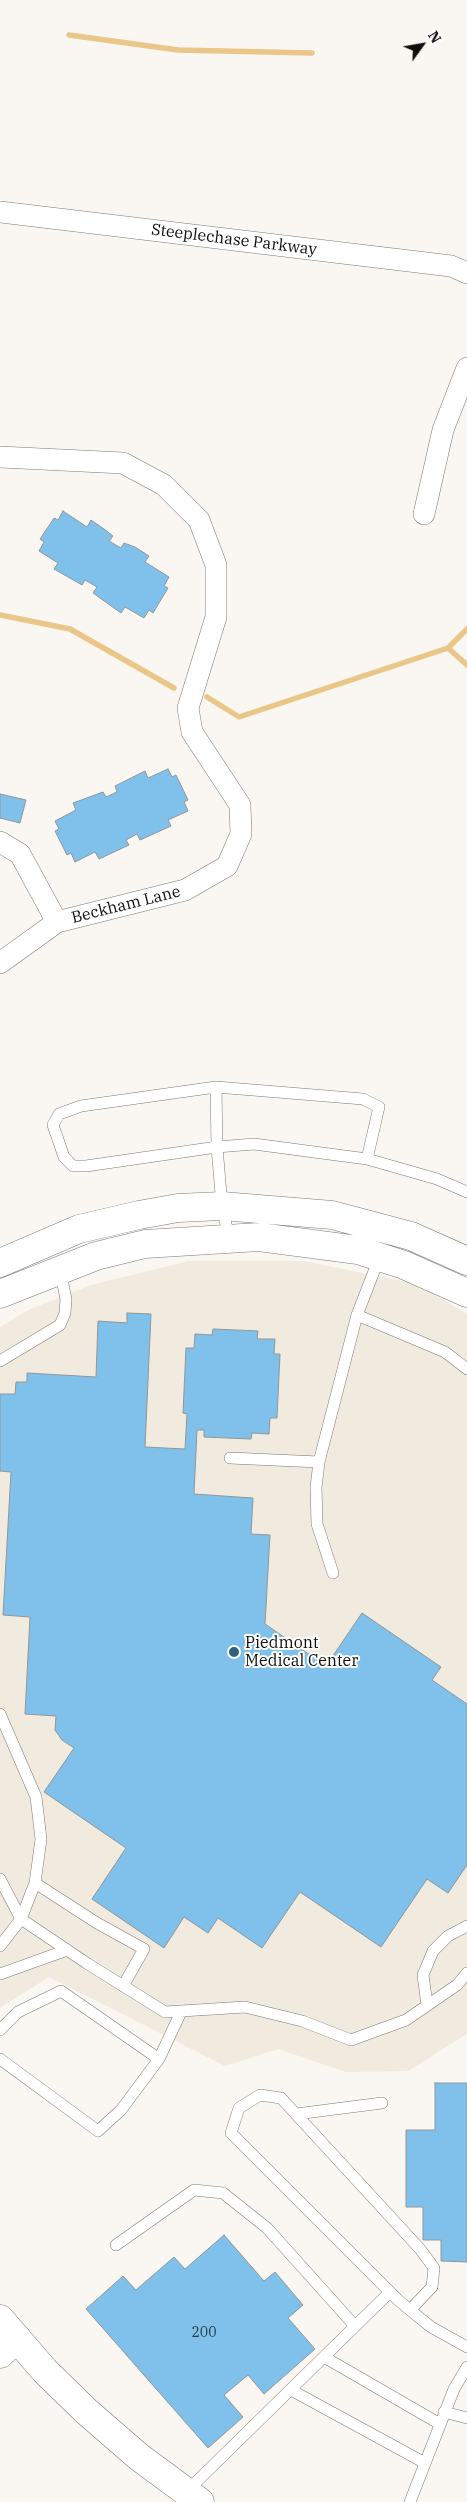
<!DOCTYPE html>
<style>
body{margin:0}
#map{position:relative;width:467px;height:2502px;overflow:hidden;background:#faf7f3;font-family:"IBM Plex Serif",serif}
canvas{display:block}
.north{position:absolute;left:397px;top:20px;width:50px;height:50px;-webkit-text-stroke:4px #fff;paint-order:stroke;rotate:58deg;font-size:14px;font-weight:700;line-height:20px;text-align:center;color:#0f0e0d}
.north::after{content:'';display:block;margin:auto;width:18px;height:22px;background:#0f0e0d;clip-path:polygon(50% 0,100% 100%,50% 72%,0 100%)}
</style>
<div id="map">
<canvas width="467" height="2502"></canvas>
<div class="north">N</div>
</div>
<script>
const context = document.querySelector('canvas').getContext('2d');
context.lineJoin = 'round';
function paint(path, color) {
  context.fillStyle = color;
  context.fill(path, 'evenodd');
}
function toPath(rows) {
  const path = new Path2D();
  for (const r of rows) {
    path.moveTo(r[0], r[1]);
    for (let i = 2; i < r.length; i += 2) path.lineTo(r[i], r[i + 1]);
  }
  return path;
}
function trace(path, color, width, dash) {
  context.strokeStyle = color;
  context.lineWidth = width;
  context.lineCap = dash ? 'butt' : 'round';
  context.setLineDash(dash || []);
  context.stroke(path);
}
function write(font, color, halo, rows, align = 'center') {
  context.font = font + ' "IBM Plex Serif",serif';
  context.lineWidth = 4;
  context.setLineDash([]);
  context.textBaseline = 'middle';
  context.strokeStyle = halo;
  context.fillStyle = color;
  for (const [text, x, y, turn = 0] of rows) {
    context.save();
    context.translate(x, y);
    context.rotate((+turn || 0) * Math.PI / 180);
    context.textAlign = isNaN(turn) ? turn : align;
    if (halo) context.strokeText(text, 0, 0);
    context.fillText(text, 0, 0);
    context.restore();
  }
}
paint(toPath([
 [189,1261,304,1261,417,1284,467,1314,467,2034,408,2071,346,2072,278,2049,225,2066,49,1977,0,2008,0,1327,28,1310,91,1285]
]), '#f0eadf');
trace(toPath([
 [69,35,178,50,312,53],
 [0,615,70,629,174,688],
 [448,648,467,629],
 [207,697,239,717,448,648,467,665]
]), '#eac688', 5.5);
const building = toPath([
 [63,511,87,527,91,520,104,529,113,536,109,541,121,548,124,543,135,547,149,556,145,562,169,577,164,586,168,588,153,613,149,610,144,618,125,607,121,613,93,593,97,587,85,580,82,585,54,569,58,563,39,551,44,542,40,539,54,518,58,520,63,511],
 [168,769,172,777,176,775,188,800,184,802,188,811,168,820,171,826,140,840,137,834,126,840,129,845,99,859,95,852,75,862,71,853,67,855,55,831,59,829,55,821,76,810,73,803,103,792,106,797,117,792,115,786,145,771,148,778,168,769],
 [0,794,26,800,20,823,0,818,0,794],
 [127,1313,151,1314,145,1447,185,1449,187,1414,183,1413,186,1348,194,1348,195,1334,212,1335,213,1329,258,1331,257,1339,275,1339,274,1354,280,1354,277,1418,270,1418,269,1434,252,1433,251,1439,204,1437,204,1430,197,1430,194,1494,253,1498,251,1534,270,1535,265,1624,326,1666,362,1613,441,1667,432,1680,467,1704,467,1865,448,1893,427,1879,381,1947,300,1892,262,1948,218,1918,208,1933,184,1917,164,1948,92,1899,126,1848,44,1792,74,1748,62,1740,55,1730,56,1716,25,1714,30,1617,3,1615,11,1472,0,1471,0,1394,15,1394,16,1382,27,1382,27,1373,96,1377,98,1321,127,1323,127,1313],
 [435,2083,467,2083,467,2262,441,2261,441,2240,423,2240,423,2207,406,2207,406,2130,435,2130,435,2083],
 [224,2235,264,2281,275,2272,303,2305,288,2318,315,2349,264,2394,248,2375,224,2395,243,2417,208,2448,86,2309,123,2276,136,2290,174,2257,185,2269,224,2235]
]);
paint(building, '#7fc1ea');
trace(building, '#929699', 1);
const service = toPath([
 [216,1087,217,1147,222,1206,229,1238],
 [367,1159,379,1107,363,1099,216,1087,81,1106,59,1114,53,1125,64,1157,73,1166,86,1166,217,1147,254,1144,367,1159,437,1179,467,1192],
 [357,1315,445,1352,467,1369],
 [0,1361,60,1325,65,1313,66,1299,60,1270],
 [230,1458,319,1462],
 [333,1573,317,1524,316,1487,319,1462,357,1315,380,1256],
 [0,1714,36,1797,41,1839,35,1883,21,1919],
 [0,1879,21,1919],
 [35,1883,97,1923,144,1949,123,1986],
 [0,1946,21,1919,88,1964,165,2012,245,2007,302,2021,351,2040,406,2020,457,1985,467,1973],
 [0,1974,67,1950],
 [427,2005,423,1975,433,1951,448,1936,467,1926],
 [0,2030,18,2012,61,1991,159,2059],
 [0,2059,98,2131,121,2110,159,2059,181,2012],
 [296,2114,382,2103],
 [116,2245,194,2190,223,2193,267,2228,355,2326],
 [410,2310,432,2287,434,2268,420,2249,281,2098,260,2095,239,2108,231,2133,398,2300,410,2310,431,2327,467,2347],
 [324,2357,440,2424],
 [291,2390,425,2463],
 [444,2412,467,2418],
 [186,2492,390,2292],
 [410,2502,454,2389,467,2367]
]);
const minor = toPath([
 [0,212,451,266,467,273],
 [0,457,123,463,164,485,199,520,216,565,216,617,188,708,192,732,240,805,241,834,227,866,185,890,57,922,0,963],
 [424,514,443,430,467,368],
 [0,842,20,854,57,922]
]);
const tertiary = toPath([
 [0,1263,79,1229,139,1215,178,1208,222,1206,332,1215,411,1236,467,1261],
 [0,1294,96,1256,145,1244,259,1237,358,1250,404,1265,467,1293],
 [0,2319,45,2371,86,2411,139,2457,200,2502],
 [0,2354,17,2338]
]);
trace(service, '#7b7975', 12);
trace(minor, '#7b7975', 22);
trace(tertiary, '#7b7975', 29);
trace(service, '#fff', 11);
trace(minor, '#fff', 21);
trace(tertiary, '#fff', 28);
for (const [x, y, r, color] of [
 [234,1652,6,"#306280"]
]) {
  const dot = new Path2D();
  dot.arc(x, y, r, 0, 2 * Math.PI);
  context.fillStyle = color;
  context.fill(dot);
  trace(dot, '#fff', 2);
}
write('14px', '#2b3b44', null, [
 ["200",204,2333]
]);
write('16px', '#0f0e0d', '#fff', [
 ["Steeplechase Parkway",234,240,7],
 ["Beckham Lane",126,905,-14]
]);
write('16px', '#0f0e0d', '#fff', [
 ["Piedmont",245,1643],
 ["Medical Center",245,1661]
], 'left');
</script>
